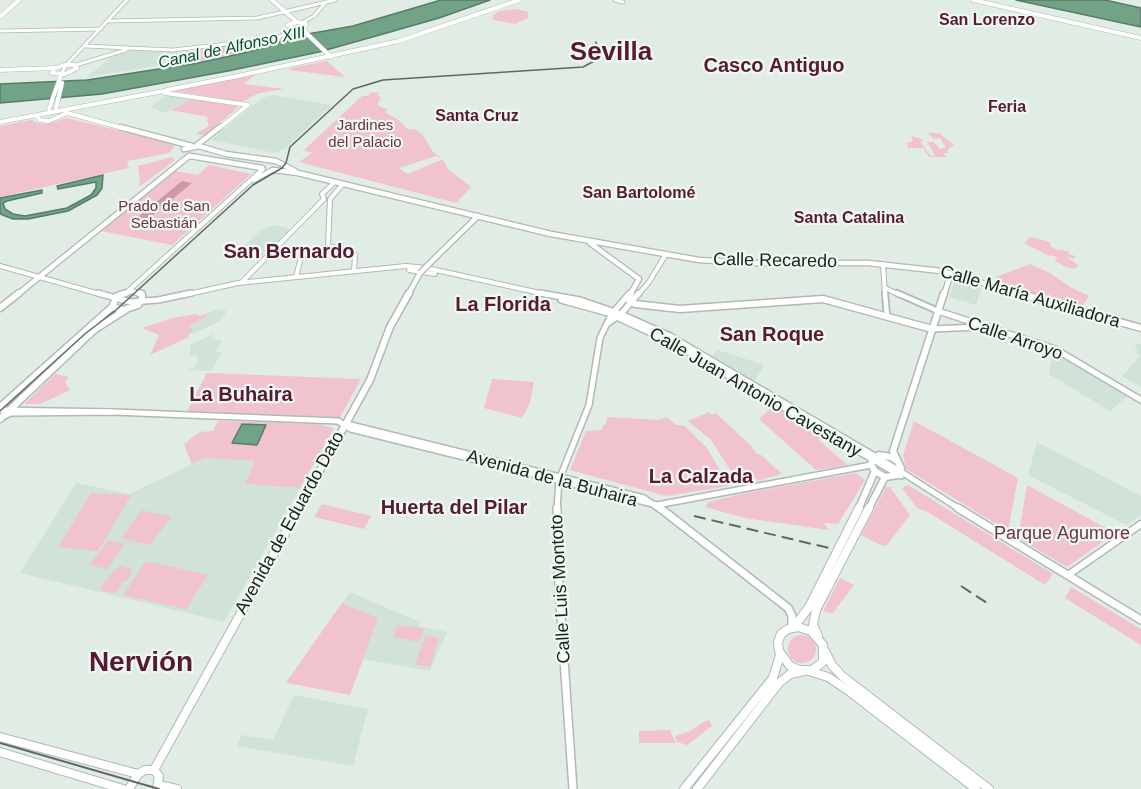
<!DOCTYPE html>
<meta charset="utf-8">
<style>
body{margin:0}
canvas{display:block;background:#e1ece5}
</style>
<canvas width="1141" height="789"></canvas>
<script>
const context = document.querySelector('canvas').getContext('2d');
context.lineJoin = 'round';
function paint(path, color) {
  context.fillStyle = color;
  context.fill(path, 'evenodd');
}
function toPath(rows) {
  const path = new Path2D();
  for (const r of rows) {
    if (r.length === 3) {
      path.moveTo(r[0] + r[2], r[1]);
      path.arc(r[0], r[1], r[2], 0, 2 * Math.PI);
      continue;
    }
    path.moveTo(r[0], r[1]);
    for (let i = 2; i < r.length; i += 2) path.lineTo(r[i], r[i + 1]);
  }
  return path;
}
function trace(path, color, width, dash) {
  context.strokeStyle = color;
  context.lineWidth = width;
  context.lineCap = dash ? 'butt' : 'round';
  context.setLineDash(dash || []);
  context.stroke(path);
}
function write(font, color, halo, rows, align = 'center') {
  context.font = font + ' Helvetica,sans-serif';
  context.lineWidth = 4.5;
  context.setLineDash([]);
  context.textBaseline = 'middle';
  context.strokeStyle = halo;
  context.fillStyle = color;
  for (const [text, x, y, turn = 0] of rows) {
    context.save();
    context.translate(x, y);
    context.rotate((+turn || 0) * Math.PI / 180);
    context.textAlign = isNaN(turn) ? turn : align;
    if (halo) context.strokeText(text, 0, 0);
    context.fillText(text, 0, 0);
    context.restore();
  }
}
paint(toPath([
 [134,50,194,50,196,60,87,77,116,53],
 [166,95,192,99,165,113,151,107],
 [273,95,332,105,286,148,275,153,211,140,262,98],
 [275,225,288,228,289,231,261,259,236,254,262,229],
 [955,280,981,288,976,305,949,297],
 [216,309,227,311,219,322,192,334,189,334,188,328],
 [214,334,212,339,222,340,216,352,222,352,211,371,187,370,195,367,197,362,197,355,189,356,191,344],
 [1138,343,1141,344,1141,387,1122,376,1140,356,1136,353,1138,349,1134,347],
 [716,350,718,350,764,365,755,381,713,356],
 [1053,351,1128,396,1110,411,1049,374],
 [1037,442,1141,496,1141,515,1126,525,1028,475],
 [205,458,255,460,245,484,300,488,224,622,20,573,76,483,129,494],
 [350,592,420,622,418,626,447,632,430,671,363,659,378,619,342,603],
 [294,695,368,709,353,766,237,746,242,735,273,740]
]), '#d1e3d8');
paint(toPath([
 [516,9,528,12,528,18,515,24,493,20,493,15,499,11],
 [290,32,300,32,302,35,248,52,196,62,194,49,280,39],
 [327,61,345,77,289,70,291,68],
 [256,74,244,84,284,89,259,93,242,102,174,91],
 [371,92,379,93,377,96,381,97,377,105,388,110,385,112,397,119,409,130,415,129,422,134,433,152,442,158,436,156,399,168,408,174,443,159,448,169,471,187,456,203,299,162,312,153,304,150,362,96,368,96],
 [192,99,238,106,238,107,206,135,200,135,197,133,209,126,207,120,208,117,171,110],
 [67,118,162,141,175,144,170,153,127,161,129,168,0,197,0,126,31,120,38,123,47,124],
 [927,133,939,133,954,145,948,149,948,153,943,153,946,157,929,157,923,148,908,148,907,143,913,141,911,136,922,139,923,141,920,142,931,156,935,155,927,142,934,142,940,149,946,147,940,138,934,139],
 [172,157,175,160,139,187,140,179,138,166],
 [209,165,251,174,172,245,101,231,175,171,198,175],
 [1030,237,1050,242,1050,245,1056,250,1069,251,1069,254,1075,256,1074,259,1066,257,1078,265,1075,269,1066,267,1055,261,1058,258,1051,255,1049,256,1024,243],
 [1030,264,1050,273,1070,287,1089,296,1082,307,995,281,996,277],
 [212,312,189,327,193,330,189,333,189,337,150,355,159,335,142,328,173,318,196,314,200,316],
 [207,373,361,379,338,421,185,415],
 [55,374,69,377,65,382,70,390,40,404,24,404],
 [492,379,534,382,530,403,522,418,484,408],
 [773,406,823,436,819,440,847,465,816,470,759,419],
 [709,412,712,415,716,413,751,446,757,454,761,455,782,474,757,481,756,478,738,482,711,440,688,421],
 [607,417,658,420,667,417,676,425,685,426,707,448,729,486,666,496,570,470,586,431,602,430,603,425,606,425],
 [218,421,318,424,334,428,300,488,245,484,255,461,205,458,192,464,184,444,200,432,213,431],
 [914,421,1018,478,1008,531,906,469,903,455],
 [856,473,865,480,838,524,824,523,829,530,745,518,705,507,708,502,746,493],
 [908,485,1053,574,1045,585,926,511,917,508,902,488],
 [1027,485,1115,533,1067,567,1018,538],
 [886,487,890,487,910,515,887,545,883,546,861,535],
 [91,493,131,495,98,551,58,547],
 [322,504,371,516,364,529,314,517],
 [142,510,171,517,150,545,121,538],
 [109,540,125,544,107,569,89,565],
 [146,561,208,575,186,609,123,595],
 [119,566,132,569,130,572,132,573,126,582,123,581,117,593,101,591,100,589,106,580,109,580,110,578,108,577],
 [840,578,854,585,833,613,825,612,823,611],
 [1071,587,1141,629,1141,645,1065,598],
 [342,603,378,618,350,695,287,683,287,681],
 [397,625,424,629,419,642,393,637],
 [802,649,14],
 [425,636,439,638,430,667,415,665],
 [707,720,710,721,712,726,687,745,677,742,675,736,690,731],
 [670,730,676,743,639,743,639,731]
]), '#f0c3cf');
paint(toPath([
 [182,181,192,183,148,219,138,217]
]), '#cd98a7');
const water = toPath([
 [441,0,490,0,439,18,376,36,319,52,228,71,102,94,0,103,0,84,87,80,198,63,248,52,302,35,353,26,441,0],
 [1016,0,1105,0,1141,8,1141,27,1016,0],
 [103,175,102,188,97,195,68,211,28,219,13,219,0,214,0,198,42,190,42,193,7,201,3,203,5,209,13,214,25,216,67,208,91,195,96,188,96,182,58,189,57,186,103,175],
 [242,424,266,425,257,445,232,443,242,424]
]);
paint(water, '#72a387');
trace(water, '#587c68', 1.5);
const tertiaryFar3 = toPath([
 [615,0,623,2],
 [108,21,257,18,284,12],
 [0,31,101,29]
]);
const tertiaryFar2 = toPath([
 [254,180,272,170],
 [324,199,322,194,335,182],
 [330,199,343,184],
 [328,246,330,199],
 [883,264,885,295],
 [296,277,301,257,328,246,347,250,355,255,354,271],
 [242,282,324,199],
 [885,288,900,295],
 [127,292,263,169]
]);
const tertiaryFar1 = toPath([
 [885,293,887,316],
 [897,293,938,311]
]);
const tertiary = toPath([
 [1068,575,1141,524]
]);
const secondaryFar3 = toPath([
 [284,12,335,0],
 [303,22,314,16,326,2],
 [85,46,173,50,254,41,281,36,292,29],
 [76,65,126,50],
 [61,75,66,65,127,0]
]);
const secondaryFar2 = toPath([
 [0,266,103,295],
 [409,270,435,274],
 [184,295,238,283,406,266,427,268,549,295],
 [638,295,649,282,666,254]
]);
const secondaryFar1 = toPath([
 [98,293,130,302,158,300,191,293],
 [540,293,580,300,621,314,670,336,900,471,961,510],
 [561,300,608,313,674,344,901,476],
 [938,311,1055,349,1141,400],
 [607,324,621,314,639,293],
 [932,329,978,327],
 [0,410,113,412],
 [4,416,11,413,114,412,338,421,351,429,657,505,871,465],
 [347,424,644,498,661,510],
 [557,510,559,480,589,405,600,338,611,315,629,294]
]);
const secondary = toPath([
 [557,508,559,588,573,789],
 [660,508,788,608,792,616,792,627],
 [958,508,1141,620]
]);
const primaryFar3 = toPath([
 [272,0,297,22],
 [973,0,1141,38],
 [0,17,19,0],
 [299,29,306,24,297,22,288,25,291,28,303,30,331,57],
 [64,65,74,65,77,68,65,74,52,73,54,69,64,65],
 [0,70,55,68],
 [247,74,399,41,519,0],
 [167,90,248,74],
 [165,93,248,105],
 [56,108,62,83],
 [49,109,61,75],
 [67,113,126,129],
 [37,116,40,120,49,121,67,113],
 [0,122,169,90],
 [218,129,248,105]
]);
const primaryFar2 = toPath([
 [120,127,192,146],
 [197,145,220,127],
 [184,149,199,146,226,154,276,161,295,171],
 [190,156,262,168],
 [273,170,298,173,551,234,699,260,750,263,868,263,941,271,1024,295],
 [590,243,639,279,630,295],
 [440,253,478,216],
 [17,295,189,156],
 [121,295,132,291,142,295],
 [408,295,420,273],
 [944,295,951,273]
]);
const primaryFar1 = toPath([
 [126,293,117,296,112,307,123,310,138,305,142,299,142,294,139,293],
 [631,293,628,299,635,304,680,309,823,299,932,329],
 [1018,293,1141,328],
 [0,308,19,293],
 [0,407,112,307],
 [0,419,94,330,127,309],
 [893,451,944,293],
 [893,451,901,468,898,475,885,477,875,471,871,465,872,459,879,455,891,457,897,461],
 [298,510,370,380,390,327,409,293],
 [858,510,875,471],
 [868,510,885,477]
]);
const primary = toPath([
 [794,627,809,607,859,508],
 [798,627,811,631,823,645,823,662,812,670,799,670,790,666,779,651,778,642,781,634,788,629,798,627],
 [818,636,813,625,816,610,869,508],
 [825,651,832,665,842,676,989,789],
 [809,671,828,677,849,691,976,789],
 [0,737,138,774],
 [0,752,123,789],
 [154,770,299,508],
 [154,770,159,776,157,789],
 [159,785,177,789],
 [129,789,138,774,145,770,154,770],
 [684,789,773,678,780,655],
 [697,789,779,683,790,674,804,671]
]);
trace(tertiaryFar3, '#b0bab4', 4.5);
trace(tertiaryFar2, '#b0bab4', 6);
trace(tertiaryFar1, '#b0bab4', 8);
trace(tertiary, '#b0bab4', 9);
trace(secondaryFar3, '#b0bab4', 4.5);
trace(secondaryFar2, '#b0bab4', 6);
trace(secondaryFar1, '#b0bab4', 8);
trace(secondary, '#b0bab4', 10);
trace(primaryFar3, '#b0bab4', 5);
trace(primaryFar2, '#b0bab4', 7);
trace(primaryFar1, '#b0bab4', 9);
trace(primary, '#b0bab4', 10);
trace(tertiaryFar3, '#fff', 3);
trace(tertiaryFar2, '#fff', 4);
trace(tertiaryFar1, '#fff', 4.5);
trace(tertiary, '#fff', 6);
trace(secondaryFar3, '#fff', 3);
trace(secondaryFar2, '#fff', 4);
trace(secondaryFar1, '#fff', 5);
trace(secondary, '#fff', 7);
trace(primaryFar3, '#fff', 4);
trace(primaryFar2, '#fff', 4.5);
trace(primaryFar1, '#fff', 6);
trace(primary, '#fff', 8);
trace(toPath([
 [0,411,86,333,116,310,253,185,282,168,286,163,290,147,353,89,383,80,583,67,600,58,596,42]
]), '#616864', 1.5);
trace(toPath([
 [0,743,159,789]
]), '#616864', 2);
trace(toPath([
 [694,516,829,548],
 [961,586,990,605]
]), '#616864', 2, [12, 6]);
const primaryBridge = toPath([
 [420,273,440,253]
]);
trace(primaryBridge, '#b0bab4', 7, []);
trace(primaryBridge, '#fff', 4.5);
write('15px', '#723047', '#eef9f2', [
 ["Jardines",365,126],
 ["del Palacio",365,143],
 ["Prado de San",164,207],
 ["Sebastián",164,224]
]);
write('bold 16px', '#5b1832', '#eef9f2', [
 ["San Lorenzo",987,21],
 ["Feria",1007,108],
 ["Santa Cruz",477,117],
 ["San Bartolomé",639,194],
 ["Santa Catalina",849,219]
]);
write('italic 16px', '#0d4b2f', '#eef9f2', [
 ["Canal de Alfonso XIII",232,48,-12]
]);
write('18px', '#1c201e', '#eef9f2', [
 ["Calle Recaredo",775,261,1],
 ["Calle María Auxiliadora",1030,297,16],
 ["Calle Arroyo",1015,339,19],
 ["Calle Juan Antonio Cavestany",755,393,30],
 ["Avenida de la Buhaira",552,479,15],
 ["Avenida de Eduardo Dato",290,523,-61],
 ["Calle Luis Montoto",561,589,-93]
]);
write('18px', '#723047', '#eef9f2', [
 ["Parque Agumore",1062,534]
]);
write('bold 20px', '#5b1832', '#eef9f2', [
 ["Casco Antiguo",774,66]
]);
write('bold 20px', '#5b1832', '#eef9f2', [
 ["San Bernardo",289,252],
 ["La Florida",503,305],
 ["San Roque",772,335],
 ["La Buhaira",241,395],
 ["La Calzada",701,477],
 ["Huerta del Pilar",454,508]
]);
write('bold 26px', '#5b1832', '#eef9f2', [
 ["Sevilla",611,53]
]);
write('bold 28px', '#5b1832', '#eef9f2', [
 ["Nervión",141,663]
]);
</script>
